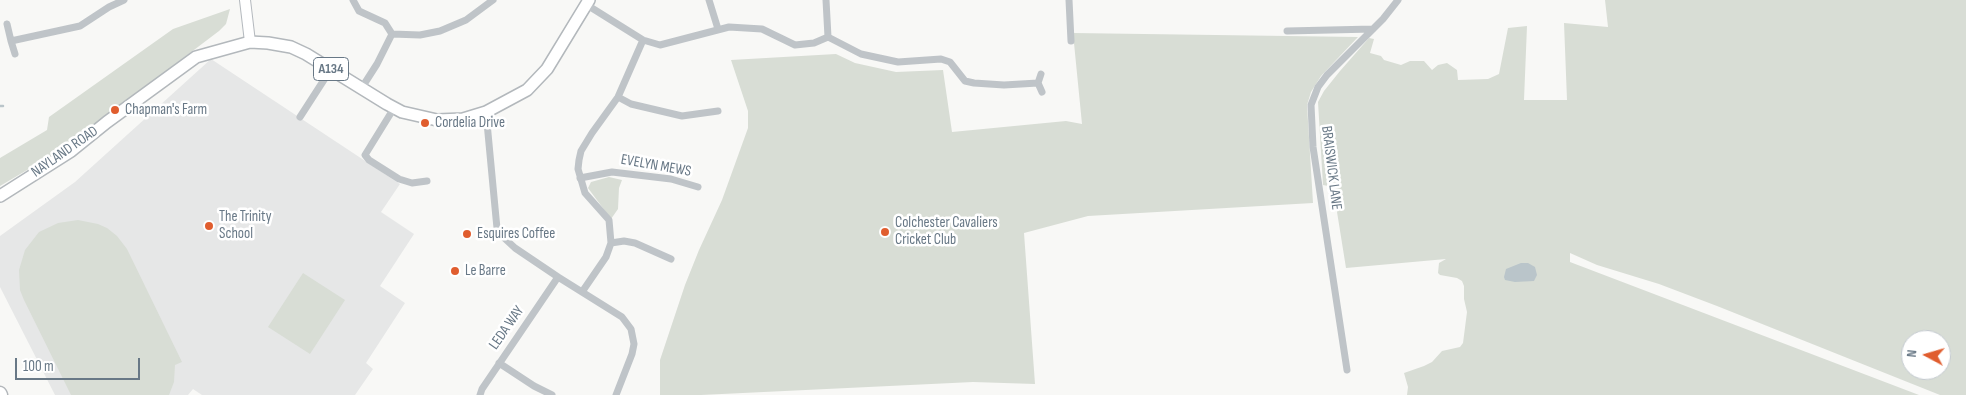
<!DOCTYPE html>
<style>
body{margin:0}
#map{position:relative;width:1966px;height:395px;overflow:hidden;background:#f8f8f6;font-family:"Sofia Sans Condensed",sans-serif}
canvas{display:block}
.north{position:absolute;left:1901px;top:330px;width:50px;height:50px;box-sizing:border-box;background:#fff;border:1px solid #c3c9cf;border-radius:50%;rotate:276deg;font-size:14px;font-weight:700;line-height:20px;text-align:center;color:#687886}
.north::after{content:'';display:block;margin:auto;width:18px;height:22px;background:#e05d2e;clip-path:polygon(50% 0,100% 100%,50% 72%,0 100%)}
.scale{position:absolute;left:15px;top:358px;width:125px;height:22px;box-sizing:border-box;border:2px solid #687886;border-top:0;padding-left:6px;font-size:15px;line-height:18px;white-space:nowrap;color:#687886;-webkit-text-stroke:4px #fff;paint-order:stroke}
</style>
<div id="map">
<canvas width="1966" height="395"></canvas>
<div class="north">N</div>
<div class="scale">100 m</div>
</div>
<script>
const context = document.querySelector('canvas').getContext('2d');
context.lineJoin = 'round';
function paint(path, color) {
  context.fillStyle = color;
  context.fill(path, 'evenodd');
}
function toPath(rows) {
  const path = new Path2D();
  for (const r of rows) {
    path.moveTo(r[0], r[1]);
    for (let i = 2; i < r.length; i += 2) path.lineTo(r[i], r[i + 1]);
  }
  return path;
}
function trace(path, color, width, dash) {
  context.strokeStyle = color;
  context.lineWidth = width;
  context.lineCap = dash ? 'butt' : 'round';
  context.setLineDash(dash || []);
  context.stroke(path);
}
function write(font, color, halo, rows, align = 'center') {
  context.font = font + ' "Sofia Sans Condensed",sans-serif';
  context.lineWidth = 5;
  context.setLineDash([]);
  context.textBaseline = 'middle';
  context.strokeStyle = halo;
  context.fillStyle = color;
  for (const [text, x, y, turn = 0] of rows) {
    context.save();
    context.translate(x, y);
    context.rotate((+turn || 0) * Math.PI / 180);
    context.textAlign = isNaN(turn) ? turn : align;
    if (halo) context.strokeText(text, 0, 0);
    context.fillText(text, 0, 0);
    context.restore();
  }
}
paint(toPath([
 [211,59,400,184,381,212,414,234,380,286,405,303,366,363,373,369,355,395,202,395,193,389,188,395,55,395,0,287,0,236,75,182]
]), '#e6e7e7');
paint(toPath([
 [1605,0,1966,0,1966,395,1940,395,1717,306,1659,284,1597,265,1570,253,1570,262,1919,395,1407,395,1408,387,1404,373,1424,366,1432,362,1442,351,1460,347,1463,343,1467,312,1464,299,1464,286,1462,281,1457,278,1440,275,1438,273,1439,263,1446,259,1346,268,1333,187,1323,185,1318,102,1324,91,1340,71,1369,38,1374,39,1370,53,1381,56,1384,60,1401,65,1410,61,1424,61,1432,70,1438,65,1447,63,1457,70,1458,80,1488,79,1499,74,1508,28,1527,26,1524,100,1567,100,1564,23,1608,27],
 [1911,340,1941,340,1941,370,1911,370],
 [230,9,226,24,219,31,66,147,0,186,0,158,47,130,49,117,173,29],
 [1073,33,1358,37,1321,76,1311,92,1307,105,1313,203,1088,216,1024,233,1035,384,973,382,701,395,660,395,660,360,685,285,699,250,722,200,748,128,748,111,731,60,836,54,855,63,896,72,943,70,952,132,1066,121,1082,124],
 [609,177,622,180,619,188,618,209,611,219,588,188,591,182],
 [78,220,98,224,107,228,117,236,127,249,182,362,175,365,174,382,169,395,71,395,24,300,20,290,19,270,25,250,39,232,58,223],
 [303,273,345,300,310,354,268,327]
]), '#d8ddd5');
paint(toPath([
 [1521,263,1528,263,1535,267,1537,275,1534,281,1515,282,1505,280,1504,277,1506,269]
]), '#bac5ca');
trace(toPath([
 [0,106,3,106]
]), '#bac5ca', 2.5);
const secondary = toPath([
 [245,0,250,42]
]);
const primary = toPath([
 [0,196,71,151,107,122,196,57,250,42,268,43,291,47,306,54,387,104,402,112,437,120,463,119,486,112,527,90,547,69,589,0]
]);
const highway = toPath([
 [0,393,1,395]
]);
trace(secondary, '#b4b9be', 12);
trace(primary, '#b3b8bc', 14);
trace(highway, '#b3b7bb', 15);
trace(toPath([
 [353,0,359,11,385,23,392,34,377,64,361,89],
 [709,0,718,29],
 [826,0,828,37],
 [1069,0,1071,41],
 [587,5,643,40,660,45,729,27,762,29,795,45,814,43,828,37,861,54,898,62,941,59,950,62,965,81,974,83,1004,85,1038,83],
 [7,24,11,41,80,26,109,7,124,0],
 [1287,31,1373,29],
 [392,34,420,35,440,31,466,20,493,0],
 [11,41,15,54],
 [1041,74,1038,83,1042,92],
 [618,97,631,104,682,116,718,111],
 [394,108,365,155,369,160,399,179,412,183,427,181],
 [486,112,496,218,497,228,501,235,515,248,558,277,622,317,631,329,634,344,632,354,616,395],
 [300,117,331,69],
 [580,178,612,172,671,179,698,187],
 [611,243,624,241,635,243,671,259],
 [582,292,606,257,611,243,609,220,585,193,578,169,579,160,581,151,592,133,618,97,643,40],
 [499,363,534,386,552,395],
 [1347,370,1313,147,1311,105,1318,87,1327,75,1383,19,1398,0],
 [480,395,482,389,558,277]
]), '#bfc4c8', 7);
trace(secondary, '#fff', 10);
trace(primary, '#fff', 11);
trace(highway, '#fff', 12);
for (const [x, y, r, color] of [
 [115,110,5,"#e05d2e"],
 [425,123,5,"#e05d2e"],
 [209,226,5,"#e05d2e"],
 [885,232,5,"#e05d2e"],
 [467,234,5,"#e05d2e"],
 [455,271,5,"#e05d2e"]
]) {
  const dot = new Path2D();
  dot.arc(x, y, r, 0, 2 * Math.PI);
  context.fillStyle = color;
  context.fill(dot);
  trace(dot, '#fff', 2);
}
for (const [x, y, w] of [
 [331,69,35]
]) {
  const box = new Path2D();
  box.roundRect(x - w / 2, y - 11.5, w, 23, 4);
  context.fillStyle = '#fff';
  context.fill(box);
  trace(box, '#687886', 1);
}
write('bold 14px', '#687886', null, [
 ["A134",331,69]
]);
write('15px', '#687886', '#fff', [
 ["Chapman's Farm",125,110],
 ["Cordelia Drive",435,123],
 ["The Trinity",219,217],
 ["School",219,234],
 ["Colchester Cavaliers",895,223],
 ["Cricket Club",895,240],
 ["Esquires Coffee",477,234],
 ["Le Barre",465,271]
], 'left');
write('15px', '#687886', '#fff', [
 ["NAYLAND ROAD",65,152,-35],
 ["EVELYN MEWS",656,166,10],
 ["BRAISWICK LANE",1331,168,83],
 ["LEDA WAY",507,328,-55]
]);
</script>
